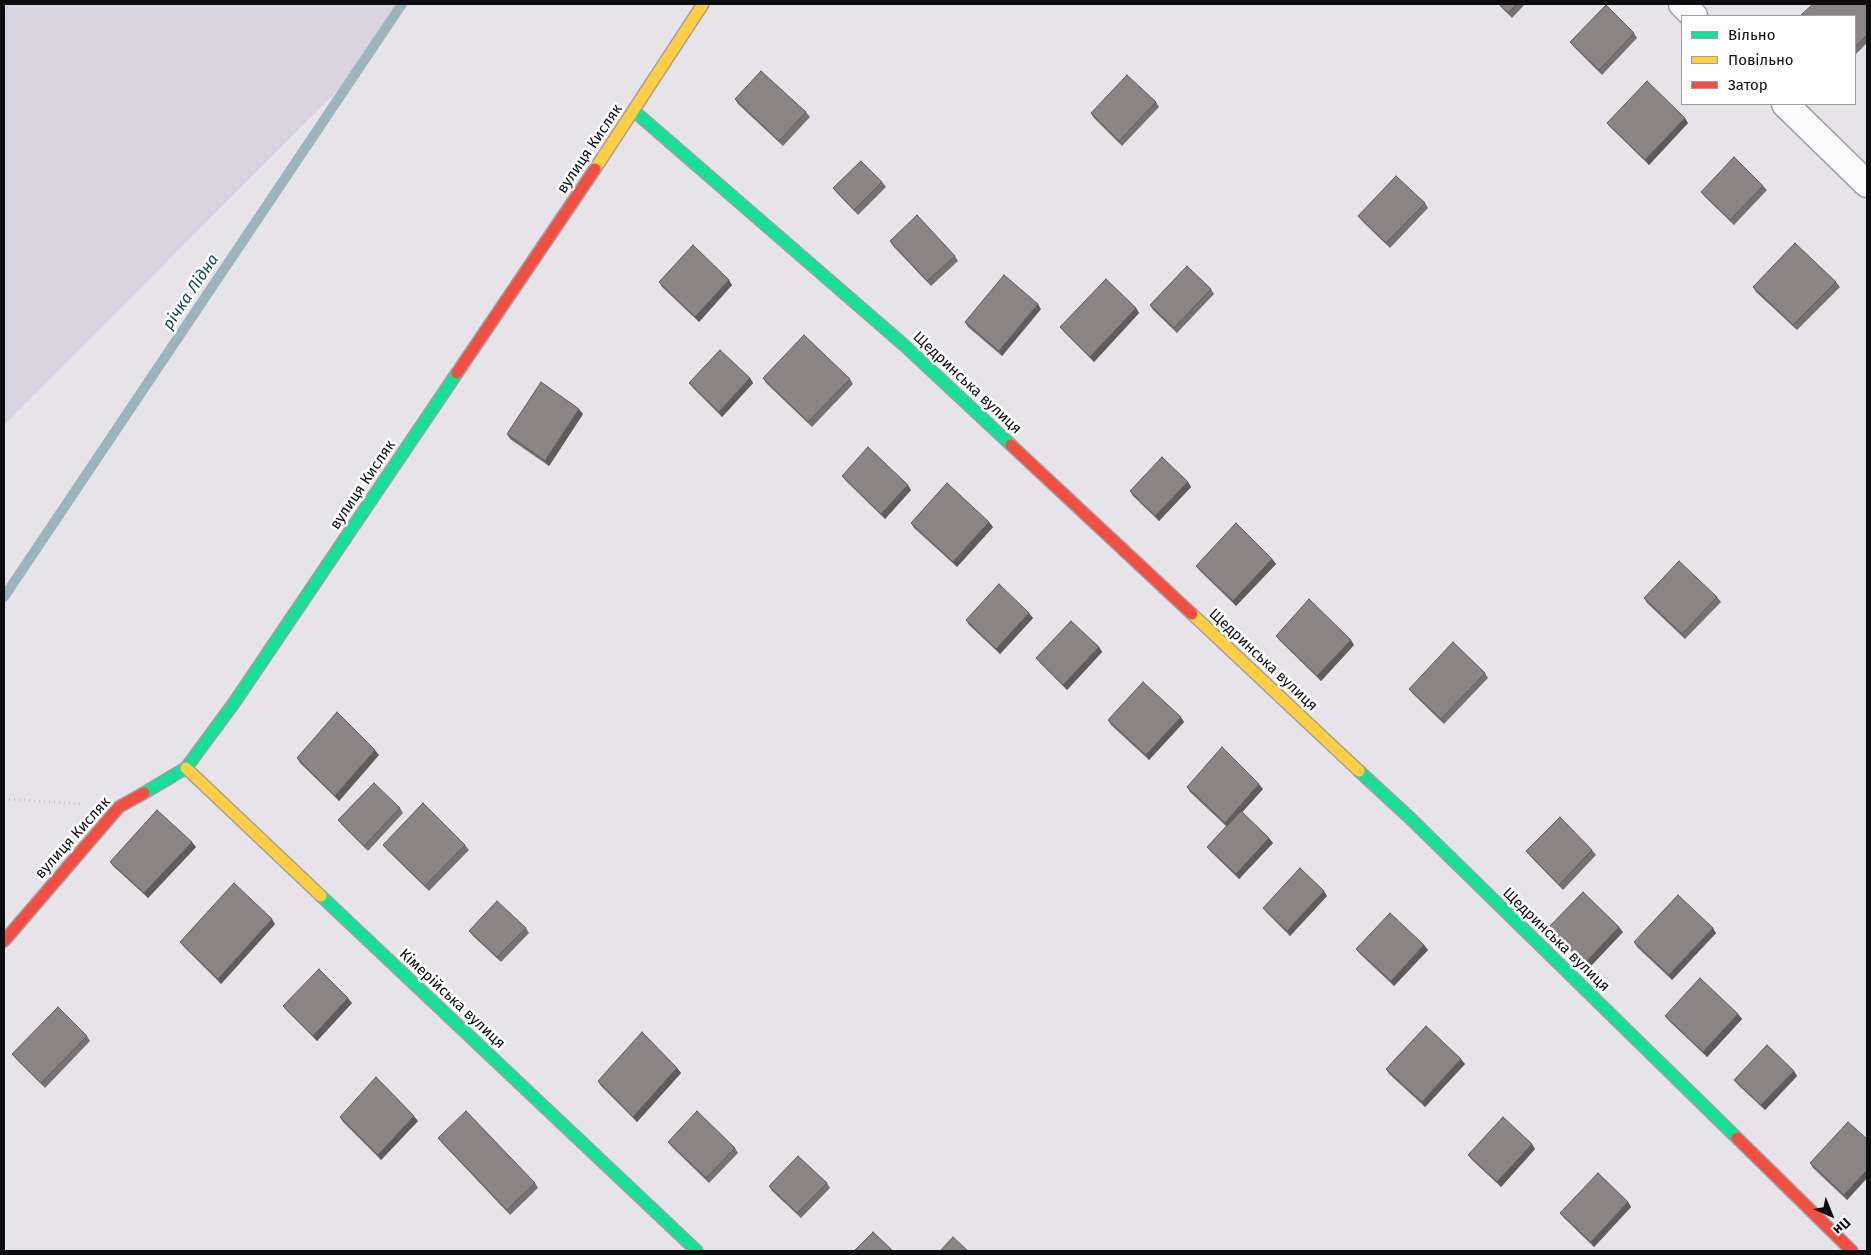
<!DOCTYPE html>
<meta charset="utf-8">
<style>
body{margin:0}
#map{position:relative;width:1871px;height:1255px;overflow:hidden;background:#e6e4e9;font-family:"Fira Sans",sans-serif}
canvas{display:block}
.frame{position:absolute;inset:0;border:5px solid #0d0c0f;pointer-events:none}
.legend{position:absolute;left:1681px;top:15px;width:175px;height:90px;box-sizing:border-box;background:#fff;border:1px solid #9e9e9f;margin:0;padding:6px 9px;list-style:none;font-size:15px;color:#0d0c0f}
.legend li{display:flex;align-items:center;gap:10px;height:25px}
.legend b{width:25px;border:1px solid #9e9e9f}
.north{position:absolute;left:1806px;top:1190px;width:50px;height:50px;-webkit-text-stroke:4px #fff;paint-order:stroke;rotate:136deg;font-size:14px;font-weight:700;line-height:20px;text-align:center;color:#0d0c0f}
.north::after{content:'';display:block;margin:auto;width:18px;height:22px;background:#0d0c0f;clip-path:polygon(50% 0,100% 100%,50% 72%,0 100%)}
</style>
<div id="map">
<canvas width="1871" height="1255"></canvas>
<div class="frame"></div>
<ul class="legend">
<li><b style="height:6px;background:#16e098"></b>Вільно</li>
<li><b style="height:6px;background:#ffcf43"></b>Повільно</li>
<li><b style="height:6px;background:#f24e42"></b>Затор</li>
</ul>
<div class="north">Пн</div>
</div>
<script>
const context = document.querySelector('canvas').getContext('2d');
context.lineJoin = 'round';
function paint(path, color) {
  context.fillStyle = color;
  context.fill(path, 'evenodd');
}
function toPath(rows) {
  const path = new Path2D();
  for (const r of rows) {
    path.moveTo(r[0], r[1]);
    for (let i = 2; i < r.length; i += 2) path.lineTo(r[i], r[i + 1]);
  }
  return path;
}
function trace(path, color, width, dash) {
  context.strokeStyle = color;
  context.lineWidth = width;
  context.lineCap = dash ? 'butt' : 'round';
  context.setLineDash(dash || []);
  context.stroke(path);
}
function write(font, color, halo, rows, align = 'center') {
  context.font = font + ' "Fira Sans",sans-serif';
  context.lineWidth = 5;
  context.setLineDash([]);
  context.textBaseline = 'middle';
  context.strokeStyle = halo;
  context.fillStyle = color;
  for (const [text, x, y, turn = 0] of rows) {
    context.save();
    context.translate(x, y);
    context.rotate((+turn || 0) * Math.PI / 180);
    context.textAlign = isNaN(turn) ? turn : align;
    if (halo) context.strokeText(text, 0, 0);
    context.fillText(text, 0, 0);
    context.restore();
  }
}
paint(toPath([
 [4,4,395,4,352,76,4,425]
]), '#d9d4e1');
trace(toPath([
 [4,597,402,4]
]), '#9bb4be', 10);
const street = toPath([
 [1682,4,1694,16],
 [1785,104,1867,184]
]);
const fast = toPath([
 [634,111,905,346,1011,445],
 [1359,771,1412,820,1737,1138],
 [144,793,186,768,234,703,457,373],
 [321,896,697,1251]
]);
const slow = toPath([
 [595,169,703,4],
 [1192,614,1359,771],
 [186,768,321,896]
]);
const jam = toPath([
 [457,373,595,169],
 [1011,445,1192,614],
 [4,941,119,807,144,793],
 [1737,1138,1852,1251]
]);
trace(street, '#a19fa3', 29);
trace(fast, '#a19fa3', 14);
trace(slow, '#a19fa3', 14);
trace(jam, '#a19fa3', 14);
trace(toPath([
 [4,799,81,804]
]), '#c5c5c6', 3, [1, 4]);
trace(street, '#fbfbfc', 26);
trace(fast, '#16e098', 11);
trace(slow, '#ffcf43', 11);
trace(jam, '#f24e42', 11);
paint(toPath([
 [1498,4,1525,4,1512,18],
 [1867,4,1867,43,1855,55,1855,16],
 [1634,33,1637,38,1602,75,1574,47,1570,42],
 [735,99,806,112,810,117,783,146,738,104],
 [1156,102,1159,107,1122,146,1094,118,1091,113],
 [1607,123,1688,123,1649,165,1611,128],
 [882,182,886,187,858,215,837,193,833,188],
 [1763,186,1767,190,1734,225,1705,197,1701,192],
 [1425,203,1428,208,1390,248,1362,221,1358,216],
 [890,241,955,256,958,261,931,286,893,246],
 [659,282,732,285,699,322,662,287],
 [1836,282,1840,287,1797,330,1756,292,1753,287],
 [1211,289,1214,294,1177,333,1153,310,1150,305],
 [1136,308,1139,313,1094,362,1064,332,1060,327],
 [1041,309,1002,356,968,327,965,322],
 [750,378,753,383,722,417,693,388,689,383],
 [763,378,850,379,853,384,812,427,766,383],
 [583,414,549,466,510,439,507,434],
 [842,476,911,490,885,519,846,481],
 [1188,482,1191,487,1159,521,1133,496,1130,491],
 [911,523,993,527,957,567,914,528],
 [1272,559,1276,564,1236,606,1200,571,1196,566],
 [1717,597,1721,602,1685,639,1647,603,1644,598],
 [1033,618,1000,654,969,625,966,620],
 [1276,636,1354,645,1321,681,1280,641],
 [1099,647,1102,652,1067,690,1040,663,1036,658],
 [1485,673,1488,678,1444,724,1413,694,1409,689],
 [1108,720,1184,722,1149,760,1111,725],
 [379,755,339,801,300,763,297,758],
 [1187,787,1263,789,1242,812,1273,843,1239,879,1211,852,1207,847,1226,826,1190,792],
 [400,808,403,813,368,851,342,825,338,820],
 [383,845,465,845,469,850,429,891,387,850],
 [196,847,148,898,113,866,110,862],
 [1592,850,1596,855,1563,890,1530,856,1526,851],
 [1327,896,1290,936,1267,913,1263,908],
 [275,924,221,984,184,947,180,942],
 [526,928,529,933,501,962,473,936,469,931],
 [1548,928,1623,932,1589,968,1552,933],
 [1716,933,1672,980,1637,947,1634,942],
 [1424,945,1428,950,1394,986,1360,954,1356,949],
 [352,1003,317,1041,287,1011,283,1006],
 [1738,1014,1742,1019,1707,1057,1669,1021,1665,1016],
 [87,1036,90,1041,45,1088,16,1059,12,1054],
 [1465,1064,1425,1107,1389,1074,1386,1069],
 [677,1068,681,1073,637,1122,601,1086,598,1081],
 [1794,1071,1797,1076,1765,1110,1738,1085,1734,1080],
 [340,1117,418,1121,381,1160,343,1122],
 [438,1138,535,1183,538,1188,510,1215,442,1143],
 [1867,1139,1867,1178,1847,1200,1813,1168,1810,1163],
 [668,1142,735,1148,738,1153,709,1183,672,1147],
 [1535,1149,1501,1187,1472,1160,1468,1155],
 [827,1183,830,1188,801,1218,772,1191,769,1186],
 [1628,1202,1631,1207,1594,1247,1564,1218,1560,1213]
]), '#777272');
paint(toPath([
 [1685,118,1688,123,1649,165,1645,160],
 [729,280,732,285,699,322,695,317],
 [1038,304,1041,309,1002,356,999,351],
 [1136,308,1139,313,1094,362,1090,357],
 [750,378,753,383,722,417,719,412],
 [579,409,583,414,549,466,545,461],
 [1188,482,1191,487,1159,521,1155,516],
 [908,485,911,490,885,519,881,514],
 [989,522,993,527,957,567,953,562],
 [1272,559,1276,564,1236,606,1233,601],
 [1029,613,1033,618,1000,654,996,649],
 [1351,640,1354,645,1321,681,1317,676],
 [1099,647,1102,652,1067,690,1063,685],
 [1181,717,1184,722,1149,760,1146,755],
 [375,750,379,755,339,801,335,796],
 [1259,784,1263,789,1228,828,1225,823],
 [1269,838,1273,843,1239,879,1236,874],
 [192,842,196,847,148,898,144,893],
 [1324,891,1327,896,1290,936,1287,931],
 [272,919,275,924,221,984,218,979],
 [1619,927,1623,932,1589,968,1585,963],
 [1713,928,1716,933,1672,980,1669,975],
 [1424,945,1428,950,1394,986,1391,981],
 [348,998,352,1003,317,1041,313,1036],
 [1738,1014,1742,1019,1707,1057,1703,1052],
 [1461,1059,1465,1064,1425,1107,1422,1102],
 [677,1068,681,1073,637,1122,633,1117],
 [1794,1071,1797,1076,1765,1110,1761,1105],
 [414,1116,418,1121,381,1160,378,1155],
 [1532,1144,1535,1149,1501,1187,1497,1182],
 [1867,1170,1867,1178,1847,1200,1844,1195],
 [1628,1202,1631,1207,1594,1247,1591,1242]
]), '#615c5c');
const building = toPath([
 [1499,4,1517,4,1508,13,1499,4],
 [1813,4,1867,4,1867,35,1855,47,1855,16,1800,16,1813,4],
 [1606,5,1634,33,1599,70,1570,42,1606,5],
 [761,71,806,112,779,141,735,99,761,71],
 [1127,75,1156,102,1119,141,1091,113,1127,75],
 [1647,81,1685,118,1645,160,1607,123,1647,81],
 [1734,157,1763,186,1730,220,1701,192,1734,157],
 [861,161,882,182,854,210,833,188,861,161],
 [1396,176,1425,203,1386,243,1358,216,1396,176],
 [917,215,955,256,927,281,890,241,917,215],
 [1795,243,1836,282,1793,325,1753,287,1795,243],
 [693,245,729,280,695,317,659,282,693,245],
 [1187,266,1211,289,1174,328,1150,305,1187,266],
 [1004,275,1038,304,999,351,965,322,1004,275],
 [1106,279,1136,308,1090,357,1060,327,1106,279],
 [804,335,850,379,808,422,763,378,804,335],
 [720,350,750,378,719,412,689,383,720,350],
 [541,382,579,409,545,461,507,434,541,382],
 [868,447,908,485,881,514,842,476,868,447],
 [1162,457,1188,482,1155,516,1130,491,1162,457],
 [947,483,989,522,953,562,911,523,947,483],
 [1236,523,1272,559,1233,601,1196,566,1236,523],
 [1679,561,1717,597,1682,634,1644,598,1679,561],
 [999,584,1029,613,996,649,966,620,999,584],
 [1309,599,1351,640,1317,676,1276,636,1309,599],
 [1071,621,1099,647,1063,685,1036,658,1071,621],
 [1453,642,1485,673,1441,719,1409,689,1453,642],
 [1143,682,1181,717,1146,755,1108,720,1143,682],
 [337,712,375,750,335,796,297,758,337,712],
 [1222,747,1259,784,1225,823,1187,787,1222,747],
 [374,783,400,808,364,846,338,820,374,783],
 [423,803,465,845,425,886,383,845,423,803],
 [157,810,192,842,144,893,110,862,157,810],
 [1241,811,1269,838,1236,874,1207,847,1241,811],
 [1560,817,1592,850,1559,885,1526,851,1560,817],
 [1300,868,1324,891,1287,931,1263,908,1300,868],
 [234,883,272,919,218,979,180,942,234,883],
 [1583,892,1619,927,1585,963,1548,928,1583,892],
 [1678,895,1713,928,1669,975,1634,942,1678,895],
 [497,901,526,928,497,957,469,931,497,901],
 [1390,913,1424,945,1391,981,1356,949,1390,913],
 [319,969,348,998,313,1036,283,1006,319,969],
 [1700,978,1738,1014,1703,1052,1665,1016,1700,978],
 [58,1007,87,1036,41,1083,12,1054,58,1007],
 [1426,1026,1461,1059,1422,1102,1386,1069,1426,1026],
 [642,1032,677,1068,633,1117,598,1081,642,1032],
 [1767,1045,1794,1071,1761,1105,1734,1080,1767,1045],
 [376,1077,414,1116,378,1155,340,1117,376,1077],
 [466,1111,535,1183,507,1210,438,1138,466,1111],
 [697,1111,735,1148,706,1178,668,1142,697,1111],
 [1503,1117,1532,1144,1497,1182,1468,1155,1503,1117],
 [1848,1122,1867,1139,1867,1170,1844,1195,1810,1163,1848,1122],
 [798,1156,827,1183,797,1213,769,1186,798,1156],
 [1598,1173,1628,1202,1591,1242,1560,1213,1598,1173],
 [873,1232,893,1251,854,1251,873,1232],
 [953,1237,968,1251,940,1251,953,1237]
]);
paint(building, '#8a8484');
trace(building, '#615c5c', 1);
write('15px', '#0d0c0f', '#fff', [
 ["вулиця Кисляк",590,149,-56],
 ["Щедринська вулиця",967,383,43],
 ["вулиця Кисляк",363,485,-56],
 ["Щедринська вулиця",1263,660,43],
 ["вулиця Кисляк",73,838,-48],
 ["Щедринська вулиця",1556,940,44],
 ["Кімерійська вулиця",452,999,43]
]);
write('italic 16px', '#0e4553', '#fff', [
 ["річка Лідна",191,292,-56]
]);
</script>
